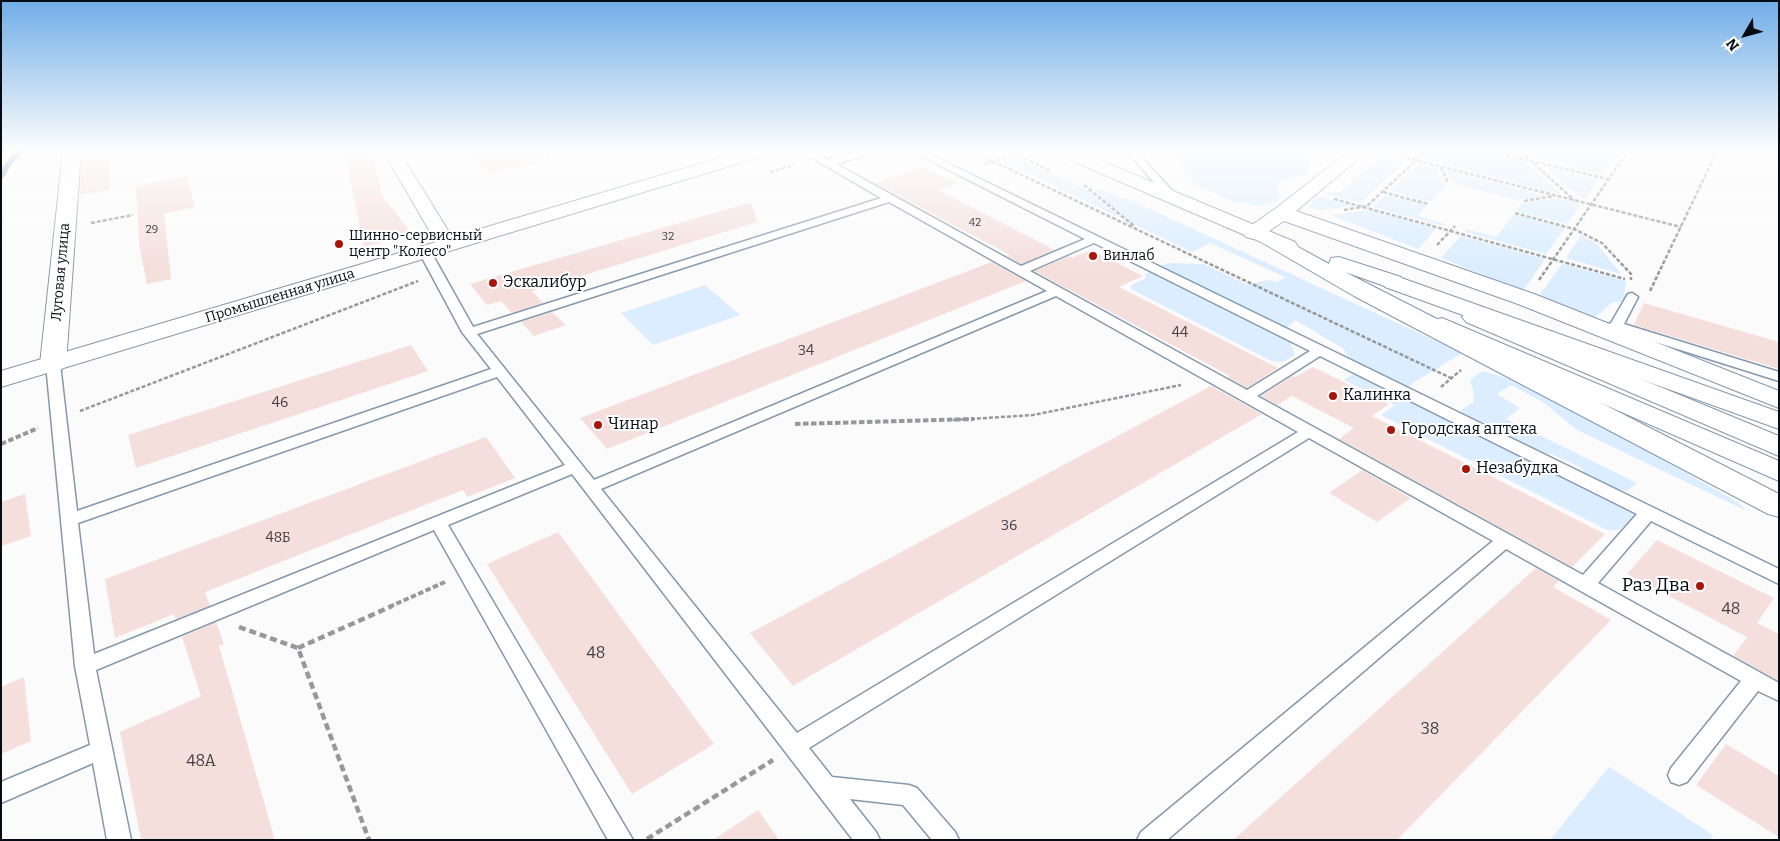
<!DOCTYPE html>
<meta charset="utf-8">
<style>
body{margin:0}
#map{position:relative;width:1780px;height:841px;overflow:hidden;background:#fbfbfb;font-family:Bitter,serif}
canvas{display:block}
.frame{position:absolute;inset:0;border:2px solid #050c13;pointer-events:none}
.north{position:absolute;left:1720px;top:10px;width:50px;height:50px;-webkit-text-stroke:4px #fff;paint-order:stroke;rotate:232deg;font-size:14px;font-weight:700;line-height:20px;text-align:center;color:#050c13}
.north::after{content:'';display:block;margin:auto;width:18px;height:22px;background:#050c13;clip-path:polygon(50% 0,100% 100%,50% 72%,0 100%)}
</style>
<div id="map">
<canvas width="1780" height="841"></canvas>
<div class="frame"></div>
<div class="north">N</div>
</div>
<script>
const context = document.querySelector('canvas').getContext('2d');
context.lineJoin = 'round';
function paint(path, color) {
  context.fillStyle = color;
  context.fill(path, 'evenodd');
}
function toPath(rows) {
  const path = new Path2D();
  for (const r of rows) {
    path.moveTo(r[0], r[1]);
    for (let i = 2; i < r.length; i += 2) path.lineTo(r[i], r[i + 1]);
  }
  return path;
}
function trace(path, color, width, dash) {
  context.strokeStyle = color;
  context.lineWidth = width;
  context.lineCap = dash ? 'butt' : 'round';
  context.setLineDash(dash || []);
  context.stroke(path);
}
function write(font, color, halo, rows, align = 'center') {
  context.font = font + ' Bitter,serif';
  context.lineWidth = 4;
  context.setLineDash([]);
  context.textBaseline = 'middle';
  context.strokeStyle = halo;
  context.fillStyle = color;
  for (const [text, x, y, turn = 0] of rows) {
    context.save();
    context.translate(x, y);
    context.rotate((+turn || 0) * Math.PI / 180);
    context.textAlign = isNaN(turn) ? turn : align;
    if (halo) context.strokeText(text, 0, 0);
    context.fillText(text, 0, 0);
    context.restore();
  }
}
paint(toPath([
 [1174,151,1305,151,1311,159,1308,175,1286,179,1277,184,1280,200,1258,206,1230,200,1194,185,1182,168],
 [1432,151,1482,151,1523,160,1562,195,1421,159],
 [1531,151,1615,151,1620,152,1602,175,1542,160],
 [1373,153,1406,161,1360,203,1323,193,1340,192,1375,161,1370,155],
 [1014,157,1087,190,1118,215,1116,216,1002,161],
 [1418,164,1436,168,1445,186,1430,202,1390,191],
 [1545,166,1598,180,1584,200],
 [1447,170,1547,196,1517,200,1454,184],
 [1098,189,1137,203,1462,353,1410,385,1404,394,1639,513,1619,530,1607,530,1381,415,1395,405,1344,380,1355,373,1344,349,1295,320,1286,329,1295,355,1283,362,1271,361,1131,289,1131,285,1146,278,1145,274,1168,263,1204,264,1248,285,1267,280,1278,282,1285,277,1210,243,1192,252,1131,223,1094,191],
 [1386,194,1427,205,1418,216,1446,224,1443,226,1373,207],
 [1319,197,1354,206,1319,210,1309,207,1312,201],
 [1557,198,1581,204,1567,224,1516,211,1522,203],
 [1371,210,1436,229,1418,249,1331,215],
 [1514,214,1565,228,1546,254,1465,232,1467,229,1496,237],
 [1581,235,1597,244,1621,274,1566,258],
 [1461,236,1545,259,1523,291,1441,258],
 [1562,264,1626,281,1624,293,1628,296,1626,302,1613,302,1594,318,1539,296],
 [705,285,740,315,653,345,621,313],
 [1482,371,1509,379,1624,437,1737,502,1747,511,1577,430,1543,402,1511,385,1497,394,1520,408,1506,419,1637,483,1627,491,1609,488,1586,477,1582,468,1554,455,1535,451,1461,414,1461,410,1474,402,1473,389,1470,380],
 [1609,767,1713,835,1710,840,1550,840]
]), '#dbedfe');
trace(toPath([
 [1,176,11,160,22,151]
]), '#4176a5', 6);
paint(toPath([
 [344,151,371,151,382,195,412,234,364,247],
 [465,151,549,151,550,160,489,174],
 [108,155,110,190,80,195,82,159],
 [923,167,958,183,938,190,1055,250,1021,264,1007,256,1010,255,874,183],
 [187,176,195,207,164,214,171,279,147,284,139,244,136,186],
 [751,202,757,222,532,291,543,303,512,313,501,301,487,305,470,284],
 [1091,250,1143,276,1119,287,1278,368,1247,388,1227,377,1230,376,1034,271,1068,256,1072,258],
 [992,262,1026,281,607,449,580,418],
 [1644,303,1779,342,1779,369,1634,325],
 [552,312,566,325,534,336,521,322],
 [411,345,428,371,136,468,128,435],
 [1313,367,1389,404,1372,416,1605,534,1572,567,1339,439,1354,428,1292,396,1277,405,1261,396,1292,376,1295,377],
 [1211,386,1262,414,793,686,750,633],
 [486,437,515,478,467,497,463,490,205,592,210,606,176,619,174,614,115,638,105,579],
 [1362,470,1411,498,1377,522,1329,493],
 [25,494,31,536,1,546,1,502],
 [558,532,714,744,632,794,487,564],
 [1657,540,1774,598,1757,623,1779,634,1779,681,1733,656,1747,637,1627,574],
 [1536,568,1559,581,1553,587,1611,620,1397,840,1233,840],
 [216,622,224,644,219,646,275,840,141,840,120,732,201,696,182,637],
 [24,677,31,741,1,754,1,687],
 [1726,744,1779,776,1779,837,1696,785],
 [758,810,779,840,713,840]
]), '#f4dfdc');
const lane = toPath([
 [800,151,811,151,828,160,860,151,873,151,872,153,836,164,1021,266,1085,239,911,151,923,151,1779,569,1779,584,1651,521,1598,583,1779,683,1779,701,1758,691,1687,782,1679,785,1671,782,1668,775,1671,768,1741,681,1506,549,1167,840,1137,840,1141,832,1493,541,1309,438,809,748,832,777,909,785,917,788,955,832,959,840,932,840,903,805,850,799,876,832,880,840,853,840,572,474,448,525,633,840,608,840,434,530,96,670,131,840,107,840,93,763,1,803,1,782,90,745,75,666,46,364,48,361,53,360,60,364,77,511,491,369,462,332,419,252,421,250,425,249,431,252,473,327,881,198,800,151],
 [889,202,1047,291,594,480,477,334,889,202],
 [1094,243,1310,351,1247,390,1030,271,1094,243],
 [1056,296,1298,432,797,733,601,489,1056,296],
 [1320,356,1637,514,1583,575,1257,396,1320,356],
 [497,377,565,465,94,654,78,523,497,377],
 [1127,151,1136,151,1177,196,1177,200,1169,200,1127,151],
 [1632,293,1638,297,1624,324,1779,372,1779,381,1617,330,1604,332,1602,329,1604,326,1611,323,1628,294,1632,293]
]);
const street = toPath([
 [63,151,81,151,66,364,62,369,53,372,44,369,40,364,63,151],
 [383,151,399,151,457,245,454,249,447,251,440,249,383,151],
 [1349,151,1368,151,1296,211,1534,294,1779,391,1779,408,1518,304,1284,221,1260,237,1253,239,1246,237,1243,233,1246,229,1275,209,1349,151]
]);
const secondary = toPath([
 [743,151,769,151,766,155,1,387,1,371,743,151],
 [1474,310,1779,436,1779,456,1466,322,1462,317,1466,312,1474,310],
 [1442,318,1779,461,1779,481,1434,330,1430,325,1434,320,1442,318]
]);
const primary = toPath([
 [1055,151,1078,151,1295,242,1298,247,1329,264,1331,258,1339,257,1401,277,1404,282,1401,287,1393,289,1345,272,1779,494,1779,517,1768,514,1354,296,1261,242,1058,155,1055,151]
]);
const highway = toPath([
 [1393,275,1779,412,1779,429,1385,287,1382,282,1385,277,1393,275]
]);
trace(lane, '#8499ad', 3);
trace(street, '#8499ad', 2);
trace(secondary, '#8499ad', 2);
trace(primary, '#8499ad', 2);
trace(highway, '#8499ad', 2);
trace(toPath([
 [971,151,1453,379],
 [1489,151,1608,179],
 [1520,151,1574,200],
 [1626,151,1647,151],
 [1383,152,1681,227],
 [985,164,1015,154,1051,171],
 [1441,167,1448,183],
 [770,172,795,165],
 [1084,185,1134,226],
 [1383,192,1428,204],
 [1334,199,1625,279],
 [1524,201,1554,196],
 [1344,210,1367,206,1426,151],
 [1515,213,1574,229,1602,243,1631,274,1631,280],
 [91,223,133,215],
 [1437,245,1455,226],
 [1539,280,1628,151],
 [1650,291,1717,151],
 [1441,387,1461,370],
 [80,411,418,281],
 [953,420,1033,415,1181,385]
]), '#96989b', 2.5, [4, 2]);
trace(toPath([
 [795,424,974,419],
 [1,444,38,428],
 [389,607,445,582]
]), '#96989b', 4, [5.5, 2.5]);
trace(toPath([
 [239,627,298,648,369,840],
 [298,648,392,606],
 [647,839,773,760]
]), '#96989b', 4.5, [7, 4]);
paint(lane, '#fff');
paint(street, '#fff');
paint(secondary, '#fff');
paint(primary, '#fff');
paint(highway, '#fff');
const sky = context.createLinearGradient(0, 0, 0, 268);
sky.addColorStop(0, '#6fade6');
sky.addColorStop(0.56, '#fdfdfd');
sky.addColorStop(1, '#fdfdfd00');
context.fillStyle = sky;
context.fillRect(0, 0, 1780, 268);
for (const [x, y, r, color] of [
 [339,244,5,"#a8160a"],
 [1093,256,5,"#a8160a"],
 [493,283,5,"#a8160a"],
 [1333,396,5,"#a8160a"],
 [598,425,5,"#a8160a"],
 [1391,430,5,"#a8160a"],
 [1466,469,5,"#a8160a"],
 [1700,586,5,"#a8160a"]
]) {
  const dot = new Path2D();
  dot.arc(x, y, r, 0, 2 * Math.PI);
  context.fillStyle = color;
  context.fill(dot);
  trace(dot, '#fff', 2);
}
write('11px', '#414145', null, [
 ["42",975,223],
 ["29",152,230],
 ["32",668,237]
]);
write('14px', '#050c13', '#fff', [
 ["Шинно-сервисный",349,236],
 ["центр \"Колесо\"",349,252],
 ["Винлаб",1103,256]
], 'left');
write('14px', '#050c13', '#fff', [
 ["Луговая улица",61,272,-85],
 ["Промышленная улица",280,296,-17]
]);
write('14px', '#414145', null, [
 ["44",1180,333],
 ["34",806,351],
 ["46",280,403],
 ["36",1009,526],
 ["48Б",278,538]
]);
write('16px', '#050c13', '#fff', [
 ["Эскалибур",503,283],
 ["Калинка",1343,396],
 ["Чинар",608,425],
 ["Городская аптека",1401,430],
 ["Незабудка",1476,469]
], 'left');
write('16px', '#414145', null, [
 ["48",1731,610],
 ["48",596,654],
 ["38",1430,730],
 ["48А",201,762]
]);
write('19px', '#050c13', '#fff', [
 ["Раз Два",1690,586]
], 'right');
</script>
